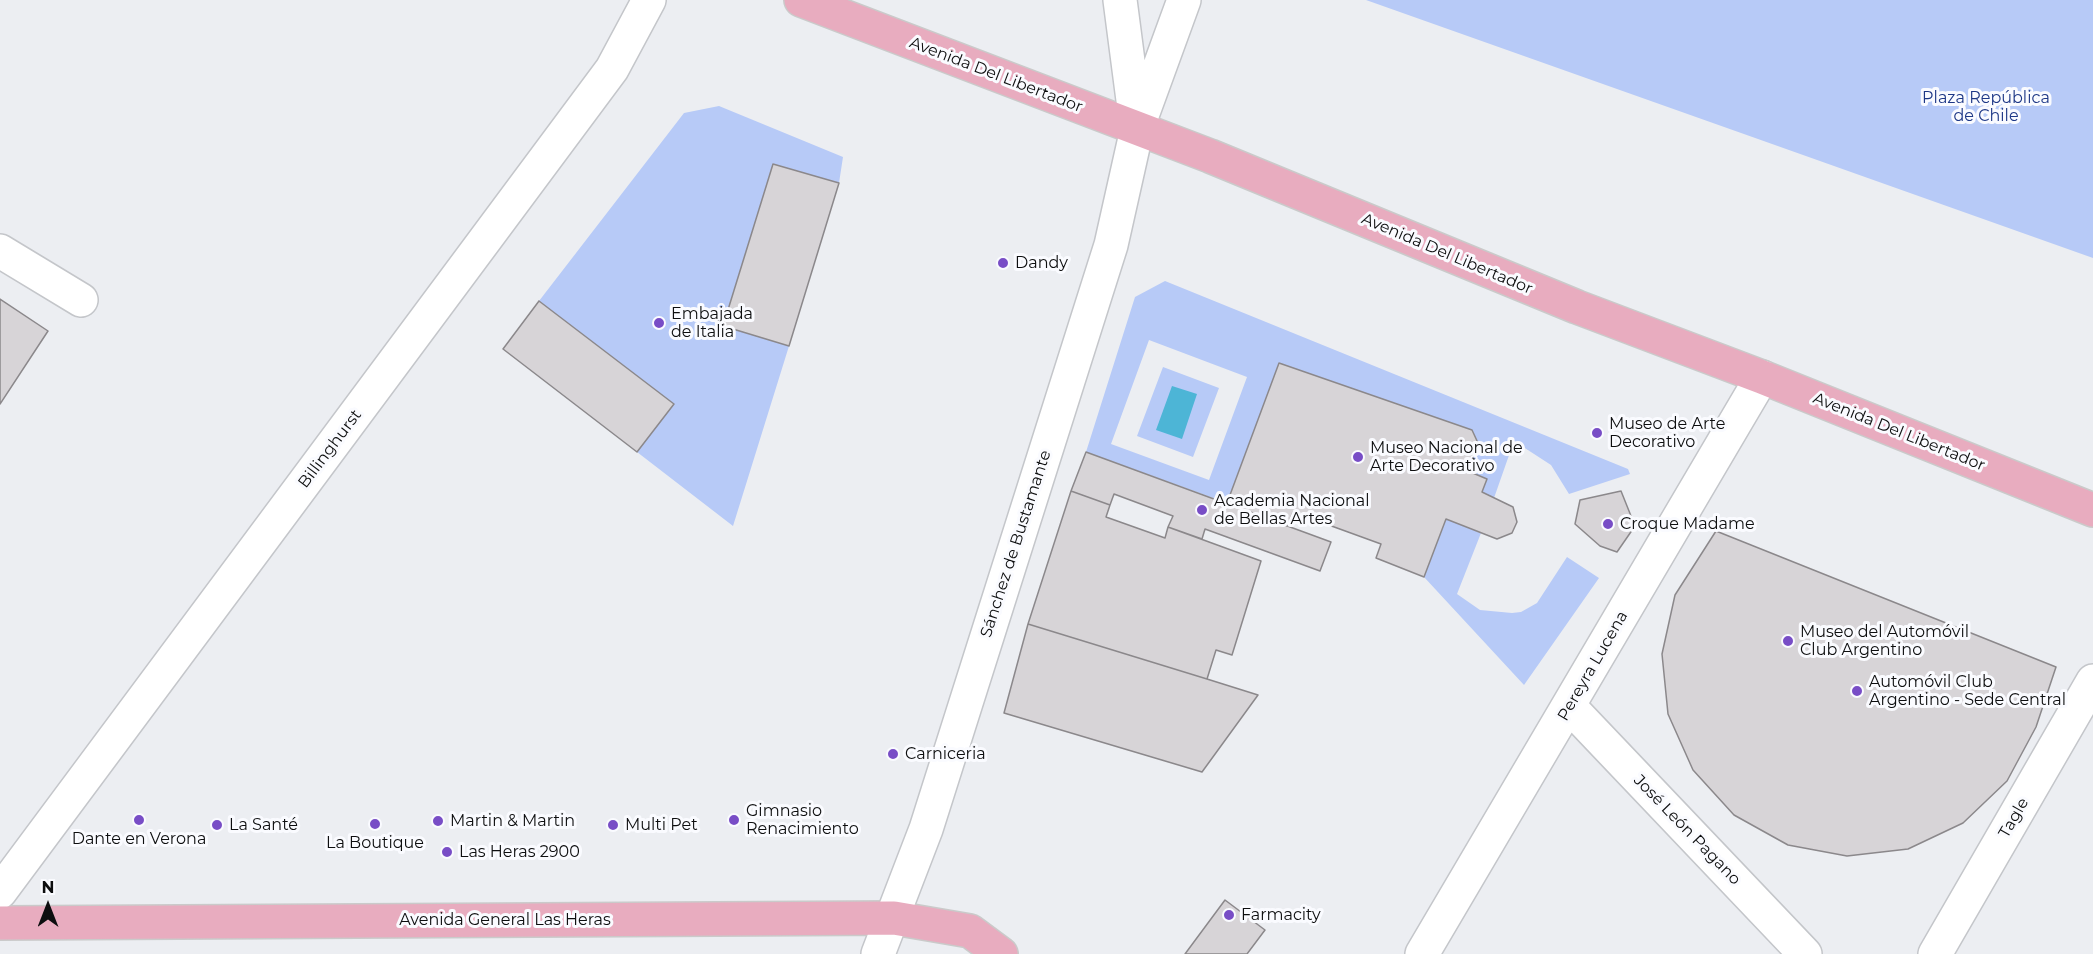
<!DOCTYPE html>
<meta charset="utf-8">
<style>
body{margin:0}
#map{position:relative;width:2093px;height:954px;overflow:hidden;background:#eceef2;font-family:Montserrat,sans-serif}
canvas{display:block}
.north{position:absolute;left:18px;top:876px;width:60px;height:60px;-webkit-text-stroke:4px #fafbff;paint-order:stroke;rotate:0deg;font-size:16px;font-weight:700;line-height:24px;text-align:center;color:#0d0e0f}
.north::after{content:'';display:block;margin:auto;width:21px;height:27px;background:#0d0e0f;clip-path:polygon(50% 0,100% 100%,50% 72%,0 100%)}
</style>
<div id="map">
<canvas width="2093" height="954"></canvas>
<div class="north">N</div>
</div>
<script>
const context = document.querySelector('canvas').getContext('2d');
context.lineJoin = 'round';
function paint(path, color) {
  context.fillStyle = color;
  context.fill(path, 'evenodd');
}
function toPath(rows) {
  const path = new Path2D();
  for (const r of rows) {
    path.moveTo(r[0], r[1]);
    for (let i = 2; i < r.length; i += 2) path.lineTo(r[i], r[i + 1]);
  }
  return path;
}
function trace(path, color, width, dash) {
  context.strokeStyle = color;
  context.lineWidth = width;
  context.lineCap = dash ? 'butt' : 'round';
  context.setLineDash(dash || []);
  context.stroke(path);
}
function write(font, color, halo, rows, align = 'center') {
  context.font = font + ' Montserrat,sans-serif';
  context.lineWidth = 6;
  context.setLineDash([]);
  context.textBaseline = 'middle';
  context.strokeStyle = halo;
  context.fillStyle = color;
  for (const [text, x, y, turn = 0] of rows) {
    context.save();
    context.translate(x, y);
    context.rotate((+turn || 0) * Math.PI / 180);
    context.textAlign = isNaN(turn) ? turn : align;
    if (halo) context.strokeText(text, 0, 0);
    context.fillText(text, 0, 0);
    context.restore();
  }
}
paint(toPath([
 [1366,0,2093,0,2093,258,1758,139],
 [719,106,843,157,839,183,773,164,723,326,789,346,733,526,637,452,674,404,539,301,684,113],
 [1165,281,1628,469,1630,474,1569,494,1551,465,1514,441,1494,498,1482,492,1468,471,1478,443,1472,430,1279,363,1227,503,1086,452,1135,297],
 [1149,340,1247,377,1209,480,1111,444],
 [1163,367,1219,388,1193,457,1137,436],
 [1446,519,1481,533,1457,594,1480,610,1512,613,1521,612,1537,603,1567,557,1599,578,1524,685,1424,577]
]), '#b7caf7');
paint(toPath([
 [1172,386,1197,394,1182,439,1156,430]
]), '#4db5d6');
const building = toPath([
 [773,164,839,183,789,346,723,326,773,164],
 [0,299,48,331,0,404,0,299],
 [539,301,674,404,637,452,503,349,539,301],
 [1279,363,1472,430,1478,443,1468,471,1487,479,1482,492,1513,507,1517,522,1512,533,1497,539,1446,519,1424,577,1376,558,1381,544,1293,512,1287,526,1227,503,1279,363],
 [1086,452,1331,542,1320,571,1205,529,1202,539,1168,527,1173,516,1114,494,1110,505,1071,491,1086,452],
 [1071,491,1110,505,1106,517,1165,538,1168,527,1261,561,1232,655,1216,650,1207,679,1028,624,1071,491],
 [1621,491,1635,526,1617,552,1600,546,1575,524,1580,500,1621,491],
 [1716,531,2056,667,2036,727,2007,781,1963,823,1908,849,1847,856,1788,845,1734,815,1693,770,1668,714,1662,654,1675,595,1716,531],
 [1028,624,1207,679,1258,695,1202,772,1004,713,1028,624],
 [1225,900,1265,930,1247,954,1185,954,1225,900]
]);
paint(building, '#d7d4d7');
trace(building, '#8b888b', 1.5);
const minor = toPath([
 [1120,0,1136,123],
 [0,251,81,300],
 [1569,706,1805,954],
 [0,892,612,69,649,0],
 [878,954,926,829,1111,245,1137,129,1184,0],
 [1422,954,1762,377],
 [1935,954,2093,681]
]);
const major = toPath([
 [801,0,1210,156,1577,307,1762,377,2093,510],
 [0,923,894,918,970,931,1001,954]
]);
trace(minor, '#c4c6ca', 36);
trace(major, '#cacaca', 36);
trace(minor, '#fff', 33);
trace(major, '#e8acbf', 33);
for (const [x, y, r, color] of [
 [1003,263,6,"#784dc6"],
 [659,323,6,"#784dc6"],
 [1597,433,6,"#784dc6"],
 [1358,457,6,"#784dc6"],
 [1202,510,6,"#784dc6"],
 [1608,524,6,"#784dc6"],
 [1788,641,6,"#784dc6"],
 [1857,691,6,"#784dc6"],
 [893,754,6,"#784dc6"],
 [139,820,6,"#784dc6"],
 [734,820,6,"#784dc6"],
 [438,821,6,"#784dc6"],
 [375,824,6,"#784dc6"],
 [217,825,6,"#784dc6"],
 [613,825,6,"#784dc6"],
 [447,852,6,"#784dc6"],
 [1229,915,6,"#784dc6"]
]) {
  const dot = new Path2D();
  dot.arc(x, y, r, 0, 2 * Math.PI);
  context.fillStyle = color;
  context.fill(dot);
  trace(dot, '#fafbff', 2);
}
write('16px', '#0d0e0f', '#fafbff', [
 ["Avenida Del Libertador",996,75,21],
 ["Avenida Del Libertador",1447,254,23],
 ["Avenida Del Libertador",1899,432,22],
 ["Billinghurst",330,449,-53],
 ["Sánchez de Bustamante",1016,544,-72],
 ["Pereyra Lucena",1593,666,-60],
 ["Tagle",2014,818,-60],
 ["José León Pagano",1687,830,46],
 ["Avenida General Las Heras",505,920]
]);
write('16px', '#1d3786', '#fafbff', [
 ["Plaza República",1986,98],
 ["de Chile",1986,116]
]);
write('16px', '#0d0e0f', '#fafbff', [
 ["Dandy",1015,263],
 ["Embajada",671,314],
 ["de Italia",671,332],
 ["Museo de Arte",1609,424],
 ["Decorativo",1609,442],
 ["Museo Nacional de",1370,448],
 ["Arte Decorativo",1370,466],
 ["Academia Nacional",1214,501],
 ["de Bellas Artes",1214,519],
 ["Croque Madame",1620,524],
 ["Museo del Automóvil",1800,632],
 ["Club Argentino",1800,650],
 ["Automóvil Club",1869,682],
 ["Argentino - Sede Central",1869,700],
 ["Carniceria",905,754],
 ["Gimnasio",746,811],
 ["Renacimiento",746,829],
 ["Martin & Martin",450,821],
 ["La Santé",229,825],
 ["Multi Pet",625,825],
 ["Dante en Verona",139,839,"center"],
 ["La Boutique",375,843,"center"],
 ["Las Heras 2900",459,852],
 ["Farmacity",1241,915]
], 'left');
</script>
